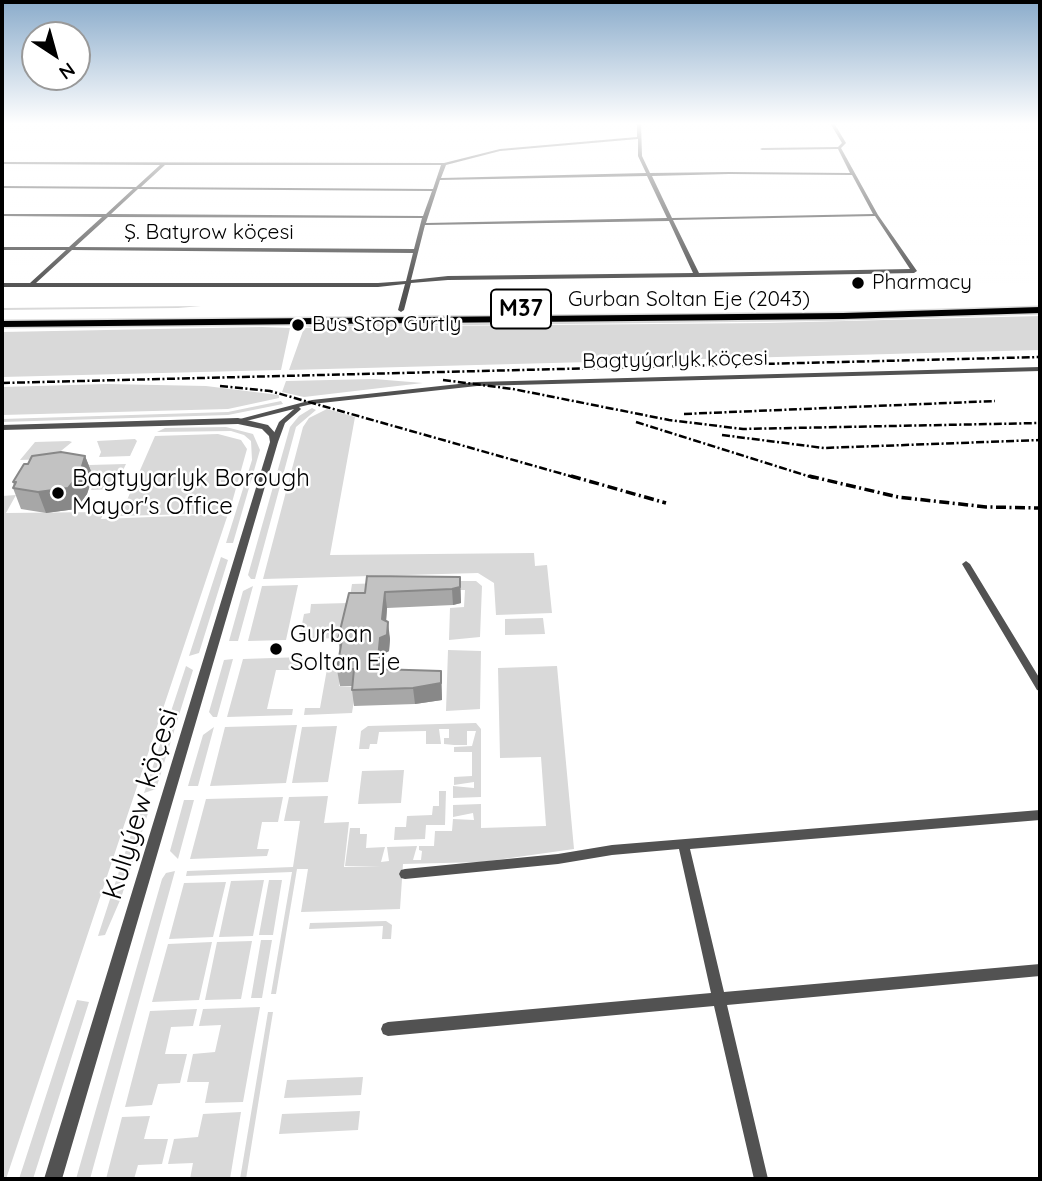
<!DOCTYPE html>
<meta charset="utf-8">
<style>
body{margin:0}
#map{position:relative;width:1042px;height:1181px;overflow:hidden;background:#fff;font-family:Quicksand,sans-serif}
canvas{display:block}
.frame{position:absolute;inset:0;border:4px solid #000;pointer-events:none}
.north{position:absolute;left:21px;top:21px;width:70px;height:70px;box-sizing:border-box;background:#fff;border:2px solid #999;border-radius:50%;rotate:144deg;font-size:19px;font-weight:700;line-height:28px;text-align:center;color:#000}
.north::after{content:'';display:block;margin:auto;width:24px;height:32px;background:#000;clip-path:polygon(50% 0,100% 100%,50% 72%,0 100%)}
</style>
<div id="map">
<canvas width="1042" height="1181"></canvas>
<div class="frame"></div>
<div class="north">N</div>
</div>
<script>
const context = document.querySelector('canvas').getContext('2d');
context.lineJoin = 'round';
function paint(path, color) {
  context.fillStyle = color;
  context.fill(path, 'evenodd');
}
function toPath(rows) {
  const path = new Path2D();
  for (const r of rows) {
    path.moveTo(r[0], r[1]);
    for (let i = 2; i < r.length; i += 2) path.lineTo(r[i], r[i + 1]);
  }
  return path;
}
function trace(path, color, width, dash) {
  context.strokeStyle = color;
  context.lineWidth = width;
  context.lineCap = dash ? 'butt' : 'round';
  context.setLineDash(dash || []);
  context.stroke(path);
}
function write(font, color, halo, rows, align = 'center') {
  context.font = font + ' Quicksand,sans-serif';
  context.lineWidth = 5;
  context.setLineDash([]);
  context.textBaseline = 'middle';
  context.strokeStyle = halo;
  context.fillStyle = color;
  for (const [text, x, y, turn = 0] of rows) {
    context.save();
    context.translate(x, y);
    context.rotate((+turn || 0) * Math.PI / 180);
    context.textAlign = isNaN(turn) ? turn : align;
    if (halo) context.strokeText(text, 0, 0);
    context.fillText(text, 0, 0);
    context.restore();
  }
}
paint(toPath([
 [201,306,178,308,2,310,2,308],
 [1040,314,819,321,304,327,334,323,766,321],
 [1040,316,1040,350,289,370,304,328,324,327,767,323],
 [262,327,290,328,281,370,2,377,2,332],
 [374,379,423,383,304,397,282,392,286,381],
 [107,384,206,386,279,395,279,398,228,409,2,415,2,387],
 [281,401,283,404,228,415,2,422,2,419,228,412],
 [312,408,316,410,296,427,255,579,251,579,248,575,290,427,299,416],
 [327,409,355,417,330,555,534,553,535,566,547,565,552,613,496,615,494,583,478,573,263,579,303,427,309,418],
 [226,427,253,434,260,450,233,543,226,543,252,460,251,441,244,435,231,431,157,432,165,428],
 [218,434,241,440,247,449,229,513,120,516,155,436],
 [135,439,137,441,130,456,99,457,101,452,97,441],
 [35,442,69,441,72,442,51,459,20,460],
 [126,464,114,489,91,490,100,471,91,471,89,465],
 [16,495,6,513,104,512,101,519,228,514,6,1179,2,1179,2,496],
 [221,557,228,560,199,653,189,656],
 [455,581,476,581,482,586,480,637,449,640,450,608,464,607,465,590,455,590],
 [386,583,343,638,299,639,304,614,310,613,311,604,349,603,352,584],
 [298,585,286,640,248,641,262,586],
 [253,586,238,641,229,641,243,591],
 [543,618,545,634,505,635,505,619],
 [448,650,481,651,480,709,446,711],
 [344,656,339,686,356,687,352,713,304,715,305,708,320,708,327,669,312,669,315,657],
 [303,657,301,670,276,670,267,709,293,709,292,715,227,717,243,659],
 [233,659,217,717,213,717,209,712,224,660],
 [186,666,193,670,156,789,144,793],
 [557,666,574,849,482,862,403,864,400,909,301,912,308,869,297,869,276,994,271,994,292,872,186,876,187,871,293,867,300,821,284,821,289,797,328,796,324,823,349,822,344,867,381,866,345,866,350,828,360,828,360,834,367,834,366,848,385,847,381,862,389,861,387,847,417,846,413,860,421,860,422,851,419,850,419,846,434,846,435,831,452,831,453,819,474,820,473,813,453,817,453,805,481,804,481,828,546,826,541,757,500,758,498,668],
 [476,723,481,729,481,797,453,798,453,786,474,788,474,782,454,785,454,777,472,776,472,752,454,752,454,747,472,746,476,731,467,731,467,745,454,745,444,744,444,738,449,738,449,729,439,729,441,744,426,744,426,731,379,732,377,744,370,744,369,749,359,749,361,731,368,726],
 [297,725,286,783,210,786,225,727],
 [337,726,328,782,292,783,302,727],
 [214,727,198,786,188,786,203,735],
 [404,770,401,803,358,804,362,771],
 [439,791,446,791,445,825,426,825,425,839,394,840,395,827,406,827,407,816,432,815,433,806,439,806],
 [283,797,278,822,262,822,257,849,269,849,267,856,190,859,206,799],
 [184,800,194,800,178,859,170,851],
 [139,810,148,813,121,898,105,935,98,936],
 [175,871,90,1179,76,1179,162,879,166,873],
 [264,880,253,936,219,937,231,881],
 [269,880,282,880,273,935,259,935],
 [226,882,213,937,169,939,184,883],
 [386,921,392,925,391,939,382,939,383,926,309,929,310,923],
 [261,940,272,940,262,998,251,998],
 [252,941,241,999,205,1000,217,942],
 [212,942,199,1000,152,1002,168,944],
 [77,1000,89,1002,33,1179,19,1179],
 [260,1007,243,1102,205,1103,209,1082,187,1082,193,1054,215,1052,221,1025,199,1026,203,1009],
 [197,1009,193,1026,171,1027,165,1054,187,1054,180,1083,158,1084,152,1105,125,1107,150,1011],
 [268,1012,273,1012,246,1179,240,1179],
 [363,1077,361,1095,284,1098,287,1080],
 [360,1111,358,1130,279,1134,282,1114],
 [241,1112,230,1179,190,1179,193,1163,168,1164,174,1139,198,1137,203,1114],
 [150,1116,144,1139,168,1139,162,1164,138,1165,134,1179,106,1179,122,1117]
]), '#d9d9d9');
const trunk = toPath([
 [1040,307,1040,313,843,319,2,327,2,321,843,313,1040,307]
]);
trace(trunk, '#dbdbdb', 3);
paint(toPath([
 [637,123,641,123,642,156,650,173,729,172,850,173,838,149,762,150,760,149,762,148,838,147,842,143,830,123,834,123,846,143,841,148,878,215,917,271,914,273,697,277,448,280,411,283,404,310,401,312,398,310,405,284,378,287,2,287,2,283,30,283,66,250,2,250,2,247,69,247,102,217,2,216,2,214,106,214,133,189,2,188,2,186,136,187,160,165,2,164,2,162,444,163,500,149,637,137,637,123],
 [638,139,638,156,646,173,441,178,446,165,500,151,638,139],
 [165,165,441,165,433,189,141,187,165,165],
 [729,174,852,175,873,214,672,218,652,176,729,174],
 [647,176,667,218,426,223,440,180,647,176],
 [138,189,432,191,423,216,111,214,138,189],
 [875,216,910,269,699,273,673,220,875,216],
 [108,217,422,218,414,249,75,247,108,217],
 [669,221,693,273,448,276,411,280,425,225,669,221],
 [72,250,413,253,406,281,378,283,36,283,72,250],
 [1040,367,1040,371,477,386,312,404,299,407,301,409,300,410,285,423,278,442,274,444,270,442,279,422,294,409,238,423,235,421,236,420,312,400,477,382,1040,367],
 [966,561,970,564,1040,679,1040,691,1037,690,962,564,966,561],
 [1040,810,1040,820,690,849,724,992,1040,964,1040,976,727,1005,768,1179,754,1179,714,1006,388,1036,383,1034,381,1029,383,1024,388,1022,711,993,679,849,612,855,558,864,405,879,401,878,399,874,401,870,405,869,558,854,612,845,1040,810]
]), '#525252');
paint(toPath([
 [238,418,268,425,277,435,278,442,62,1179,44,1179,270,442,269,436,262,429,238,424,2,430,2,425,238,418]
]), '#525252');
paint(trunk, '#000');
trace(toPath([
 [443,380,513,389,669,420,743,429,1040,423],
 [2,383,1040,357],
 [220,386,270,391,577,478],
 [684,414,995,401],
 [636,422,814,478],
 [722,435,824,448,1040,440]
]), '#000', 2.5, [8, 2.5, 2, 2.5]);
trace(toPath([
 [571,476,666,503],
 [809,476,898,497,986,507,1040,508]
]), '#000', 3.5, [10, 3.5, 2, 3.5]);
paint(toPath([
 [85,456,93,476,87,494,76,509,46,513,21,509,13,488,14,486,13,482],
 [460,577,461,603,453,605,387,608,386,621,390,639,389,651,382,655,381,669,441,671,442,700,415,704,354,706,352,690,352,686,340,686,337,670,340,651,338,639,365,593]
]), '#a7a7a7');
paint(toPath([
 [85,456,93,476,87,494,76,509,46,513,38,492],
 [460,577,461,603,453,605,452,589],
 [385,592,387,608,385,636,382,619],
 [388,622,390,639,389,651,382,655,379,685,377,669,380,638],
 [441,671,442,700,415,704,413,688]
]), '#888');
const building = toPath([
 [61,452,85,456,80,473,68,488,38,492,13,488,16,482,13,482,24,464,28,464,32,456,61,452],
 [367,576,460,577,460,587,452,589,385,592,382,619,388,622,387,635,380,638,377,669,441,671,441,683,413,688,352,690,354,669,337,670,342,639,338,639,349,593,365,593,367,576]
]);
paint(building, '#c2c2c2');
trace(building, '#888', 2);
const sky = context.createLinearGradient(0, 0, 0, 288);
sky.addColorStop(0, '#8baccb');
sky.addColorStop(0.43, '#fff');
sky.addColorStop(1, '#ffffff00');
context.fillStyle = sky;
context.fillRect(0, 0, 1042, 288);
for (const [x, y, r, color] of [
 [858,283,7,"#000"],
 [298,325,7,"#000"],
 [58,493,7,"#000"],
 [276,649,7,"#000"]
]) {
  const dot = new Path2D();
  dot.arc(x, y, r, 0, 2 * Math.PI);
  context.fillStyle = color;
  context.fill(dot);
  trace(dot, '#fff', 2.5);
}
write('21px', '#000', '#fff', [
 ["Ş. Batyrow köçesi",209,233],
 ["Gurban Soltan Eje (2043)",689,300],
 ["Bagtyýarlyk köçesi",675,360,-1]
]);
write('21px', '#000', '#fff', [
 ["Pharmacy",872,283],
 ["Bus Stop Gurtly",312,325]
], 'left');
for (const [x, y, w] of [
 [521,309,60]
]) {
  const box = new Path2D();
  box.roundRect(x - w / 2, y - 19.5, w, 39, 5);
  context.fillStyle = '#fff';
  context.fill(box);
  trace(box, '#000', 2);
}
write('bold 23px', '#000', null, [
 ["M37",521,309]
]);
write('24px', '#000', '#fff', [
 ["Bagtyyarlyk Borough",72,479],
 ["Mayor's Office",72,507],
 ["Gurban",290,635],
 ["Soltan Eje",290,663]
], 'left');
write('28px', '#000', '#fff', [
 ["Kulyýew köçesi",141,804,-73]
]);
</script>
